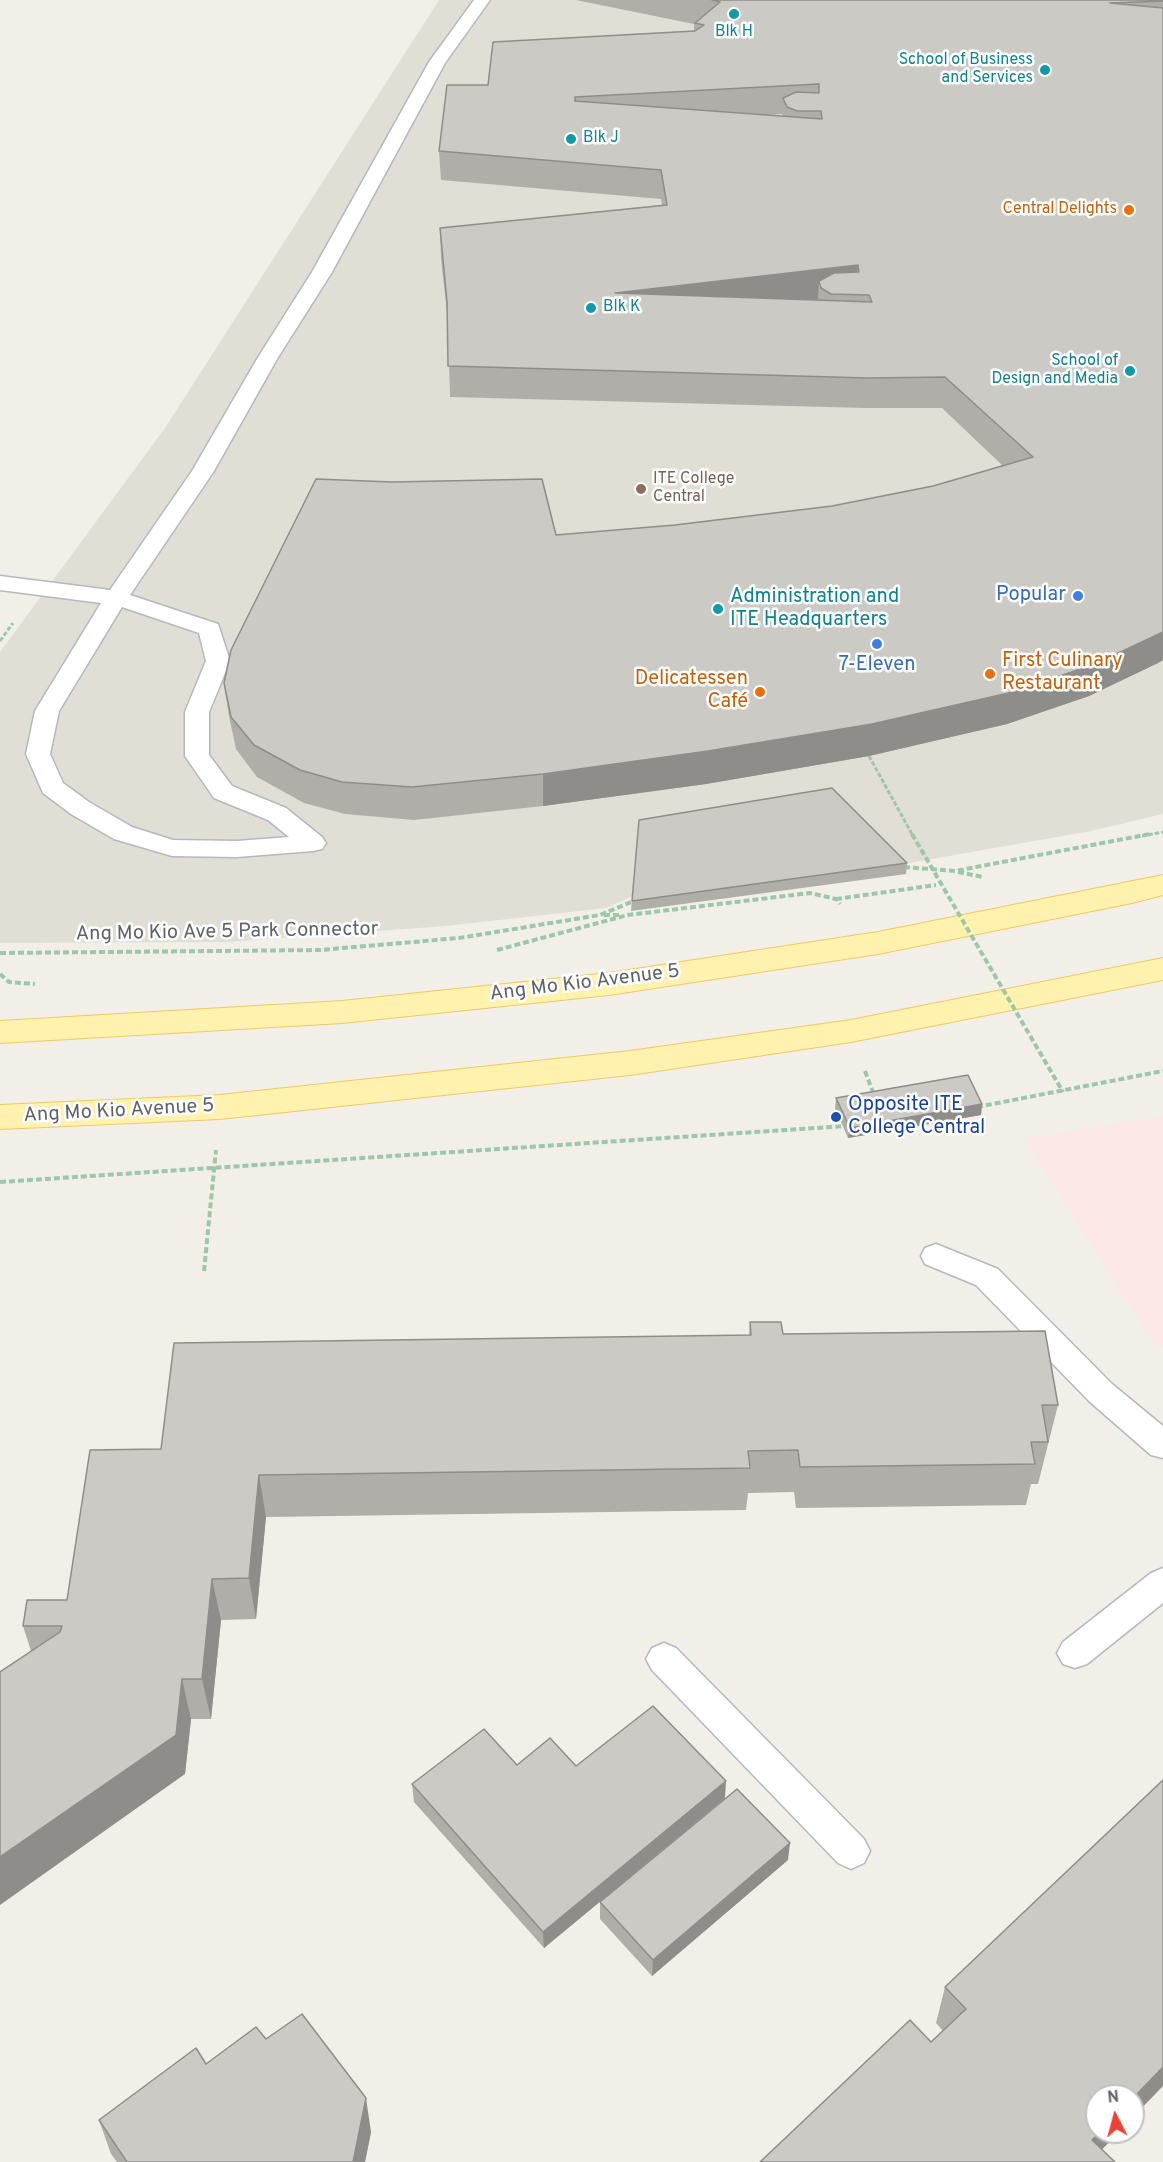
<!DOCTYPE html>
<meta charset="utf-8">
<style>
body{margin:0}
#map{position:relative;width:1163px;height:2162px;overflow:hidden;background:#f1efe8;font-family:Overpass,sans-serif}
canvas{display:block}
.north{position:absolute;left:1085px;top:2084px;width:60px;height:60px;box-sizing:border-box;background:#fff;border:2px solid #bfc1c3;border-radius:50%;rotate:354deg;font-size:16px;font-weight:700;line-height:24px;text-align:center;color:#5f6368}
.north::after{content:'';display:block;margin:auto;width:21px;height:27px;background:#ea4335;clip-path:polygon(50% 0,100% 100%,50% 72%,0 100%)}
</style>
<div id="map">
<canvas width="1163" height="2162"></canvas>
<div class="north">N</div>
</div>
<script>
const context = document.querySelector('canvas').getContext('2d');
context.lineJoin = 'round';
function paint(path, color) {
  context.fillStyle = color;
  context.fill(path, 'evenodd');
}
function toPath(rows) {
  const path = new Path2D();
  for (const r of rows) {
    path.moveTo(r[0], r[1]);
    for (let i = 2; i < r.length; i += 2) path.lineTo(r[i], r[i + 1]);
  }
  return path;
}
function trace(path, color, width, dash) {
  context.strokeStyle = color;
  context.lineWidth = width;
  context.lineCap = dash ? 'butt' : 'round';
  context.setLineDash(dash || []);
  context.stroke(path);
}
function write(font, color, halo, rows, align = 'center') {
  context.font = font + ' Overpass,sans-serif';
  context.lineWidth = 5;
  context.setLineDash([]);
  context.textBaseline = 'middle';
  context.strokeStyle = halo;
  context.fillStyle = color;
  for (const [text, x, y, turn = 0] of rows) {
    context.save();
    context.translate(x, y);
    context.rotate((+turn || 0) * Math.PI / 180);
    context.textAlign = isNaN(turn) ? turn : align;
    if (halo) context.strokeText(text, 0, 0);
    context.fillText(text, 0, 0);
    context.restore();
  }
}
paint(toPath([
 [439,0,1163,0,1163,814,1091,831,909,863,832,856,669,880,606,908,446,926,226,942,0,943,0,652,165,428]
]), '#e1ded6');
paint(toPath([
 [1163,1116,1163,1348,1150,1338,1025,1139]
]), '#fce8e6');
const lane = toPath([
 [474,0,490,0,445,63,332,272,277,359,214,471,130,595,218,624,230,661,209,712,209,755,232,786,286,808,322,837,326,843,322,849,313,851,237,857,172,856,114,839,71,814,43,793,26,754,35,711,101,603,0,590,0,576,110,590,192,471,257,359,312,272,429,62,474,0],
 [122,607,199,633,206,661,185,712,185,756,214,798,268,820,289,837,237,841,173,840,132,827,89,802,63,783,50,754,59,711,122,607],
 [936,1244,998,1269,1112,1384,1163,1426,1163,1458,1151,1455,1090,1402,976,1285,925,1264,921,1256,925,1248,936,1244],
 [1163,1568,1163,1603,1087,1664,1075,1668,1063,1664,1057,1653,1063,1642,1151,1573,1163,1568],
 [664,1643,676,1648,864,1839,870,1851,864,1863,851,1869,838,1863,652,1670,646,1659,652,1648,664,1643]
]);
const primary = toPath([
 [1163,875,1163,895,1132,903,878,954,609,995,342,1023,0,1043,0,1021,342,1001,609,973,878,932,1163,875],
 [1163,958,1163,980,851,1042,630,1075,220,1119,0,1129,0,1105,220,1095,630,1051,851,1020,1163,958]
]);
trace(lane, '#b5b8bc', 3);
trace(primary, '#f2c960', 2);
trace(toPath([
 [0,641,13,623],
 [1142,836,1163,832]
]), '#9cc7a9', 3, [4.5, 2]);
trace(toPath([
 [904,867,955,871,1150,834],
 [958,872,983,877],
 [836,899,936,885],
 [604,915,621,915],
 [497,950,628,915,810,893,836,899,840,904],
 [0,953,320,950,459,938,600,915,636,900],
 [0,974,9,982,35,984],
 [865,1071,874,1095],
 [977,1107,1163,1071],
 [0,1182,846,1126],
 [204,1271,216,1150]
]), '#9cc7a9', 4, [6, 3]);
paint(lane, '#fff');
paint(primary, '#fff2af');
trace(toPath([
 [869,756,913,836]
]), '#9cc7a9', 3, [4.5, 2]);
trace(toPath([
 [912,834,1063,1092]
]), '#9cc7a9', 4, [6, 3]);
paint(toPath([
 [576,0,1163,0,1163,660,1158,663,1089,696,1007,724,869,756,706,784,543,806,414,820,345,814,304,803,257,777,236,749,229,716,224,683,556,535,675,525,832,506,933,486,1003,466,942,408,865,408,450,397,448,322,441,258,440,228,662,205,661,199,441,180,439,151,488,85,694,31,694,24],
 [782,114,782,116,768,115],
 [907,863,906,874,631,911,632,901],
 [836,1098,982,1104,981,1115,848,1138,835,1108],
 [750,1322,783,1334,1058,1405,1038,1484,1031,1484,1026,1505,796,1508,794,1492,748,1493,746,1510,266,1517,256,1619,221,1620,211,1719,191,1719,185,1774,31,1651,23,1626,67,1600,161,1449,749,1335],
 [517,1765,576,1766,725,1798,544,1948,414,1802,412,1784],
 [1163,1780,1102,2149,931,2042,943,2031,936,2023,945,1987],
 [788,1860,652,1976,600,1919,600,1902],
 [266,2039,371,2132,365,2162,117,2162,111,2154,99,2120,206,2064]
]), '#afaea9');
paint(toPath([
 [858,265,855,294,819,281,818,299,615,323,615,293],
 [1163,632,1163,660,1158,663,1089,696,1007,724,869,756,706,784,543,806,543,774],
 [982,1104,981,1115,848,1138,850,1128],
 [259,1475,266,1517,256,1619,249,1578],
 [212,1579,221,1620,211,1719,202,1679],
 [182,1679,191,1719,185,1774,0,1905,0,1857],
 [726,1781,725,1798,544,1948,543,1932],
 [790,1843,788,1860,652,1976,653,1960],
 [1163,2067,1163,2086,1133,2117,1133,2098],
 [366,2098,371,2132,365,2162,353,2162],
 [1100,2132,1119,2132,1090,2162,1092,2140]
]), '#8f8d8a');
const building = toPath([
 [712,0,1163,0,1163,1,1110,3,1163,8,1163,632,1095,664,1013,692,872,724,708,751,543,774,412,787,342,782,300,770,254,745,231,717,224,683,231,650,316,479,392,482,542,479,556,535,675,525,832,506,933,486,1033,457,945,377,868,378,448,366,447,302,440,228,667,205,661,170,439,151,447,85,488,85,493,42,695,31,704,25,695,23,720,2,712,0],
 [819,84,819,93,796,92,783,98,787,107,797,111,821,111,822,119,575,101,575,97,819,84],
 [858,265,859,272,834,273,819,281,821,288,831,294,869,295,872,302,615,293,858,265],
 [832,788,907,863,632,901,639,820,832,788],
 [968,1075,982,1104,850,1128,836,1098,968,1075],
 [750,1322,781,1322,783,1334,1045,1331,1058,1405,1042,1405,1048,1442,1031,1442,1035,1464,800,1467,798,1450,748,1451,750,1468,259,1475,249,1578,212,1579,202,1679,182,1679,176,1735,0,1857,0,1672,60,1632,62,1626,23,1626,27,1600,67,1600,90,1450,161,1449,174,1343,751,1335,750,1322],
 [653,1706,726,1781,543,1932,412,1784,484,1729,517,1765,550,1738,576,1766,653,1706],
 [1163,1780,1163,2067,1133,2098,1133,2096,1097,2096,1097,2132,1100,2132,1092,2140,1115,2162,760,2162,910,2020,931,2042,966,2009,945,1987,1163,1780],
 [737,1789,790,1843,653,1960,600,1902,737,1789],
 [302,2014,366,2098,353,2162,127,2162,99,2120,196,2048,206,2064,256,2027,266,2039,302,2014]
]);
paint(building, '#cccac5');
trace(building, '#8f8d8a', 1.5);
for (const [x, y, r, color] of [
 [734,14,6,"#0f9aa8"],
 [1045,70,6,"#0f9aa8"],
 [571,139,6,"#0f9aa8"],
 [1129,210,6,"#e8710a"],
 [591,308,6,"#0f9aa8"],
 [1130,371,6,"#0f9aa8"],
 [641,489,6,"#8d6e63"],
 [1078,596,6,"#3f7fe0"],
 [718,609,6,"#0f9aa8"],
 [877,644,6,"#3f7fe0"],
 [990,674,6,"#e8710a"],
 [760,692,6,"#e8710a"],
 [836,1117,6,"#1a4fb4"]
]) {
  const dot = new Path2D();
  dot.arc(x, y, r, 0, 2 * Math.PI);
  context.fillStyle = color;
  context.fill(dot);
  trace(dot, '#fff', 2);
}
write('16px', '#0d838f', '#fff', [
 ["Blk H",734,33,"center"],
 ["School of Business",1033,61],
 ["and Services",1033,79],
 ["Blk J",583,139,"left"],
 ["Blk K",603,308,"left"],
 ["School of",1118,362],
 ["Design and Media",1118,380]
], 'right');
write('16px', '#c56008', '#fff', [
 ["Central Delights",1117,210]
], 'right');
write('16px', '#785e54', '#fff', [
 ["ITE College",653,480],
 ["Central",653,498]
], 'left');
write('20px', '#366cbe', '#fff', [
 ["Popular",1066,596],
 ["7-Eleven",877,666,"center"]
], 'right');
write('20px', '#0d838f', '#fff', [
 ["Administration and",730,598],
 ["ITE Headquarters",730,621]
], 'left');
write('20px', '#c56008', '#fff', [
 ["First Culinary",1002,662],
 ["Restaurant",1002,685],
 ["Delicatessen",748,680,"right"],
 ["Café",748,703,"right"]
], 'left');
write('20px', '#5f6368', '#fff', [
 ["Ang Mo Kio Ave 5 Park Connector",227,933,-1],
 ["Ang Mo Kio Avenue 5",585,984,-7],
 ["Ang Mo Kio Avenue 5",119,1112,-3]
]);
write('20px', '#164399', '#fff', [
 ["Opposite ITE",848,1106],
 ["College Central",848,1129]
], 'left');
</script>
